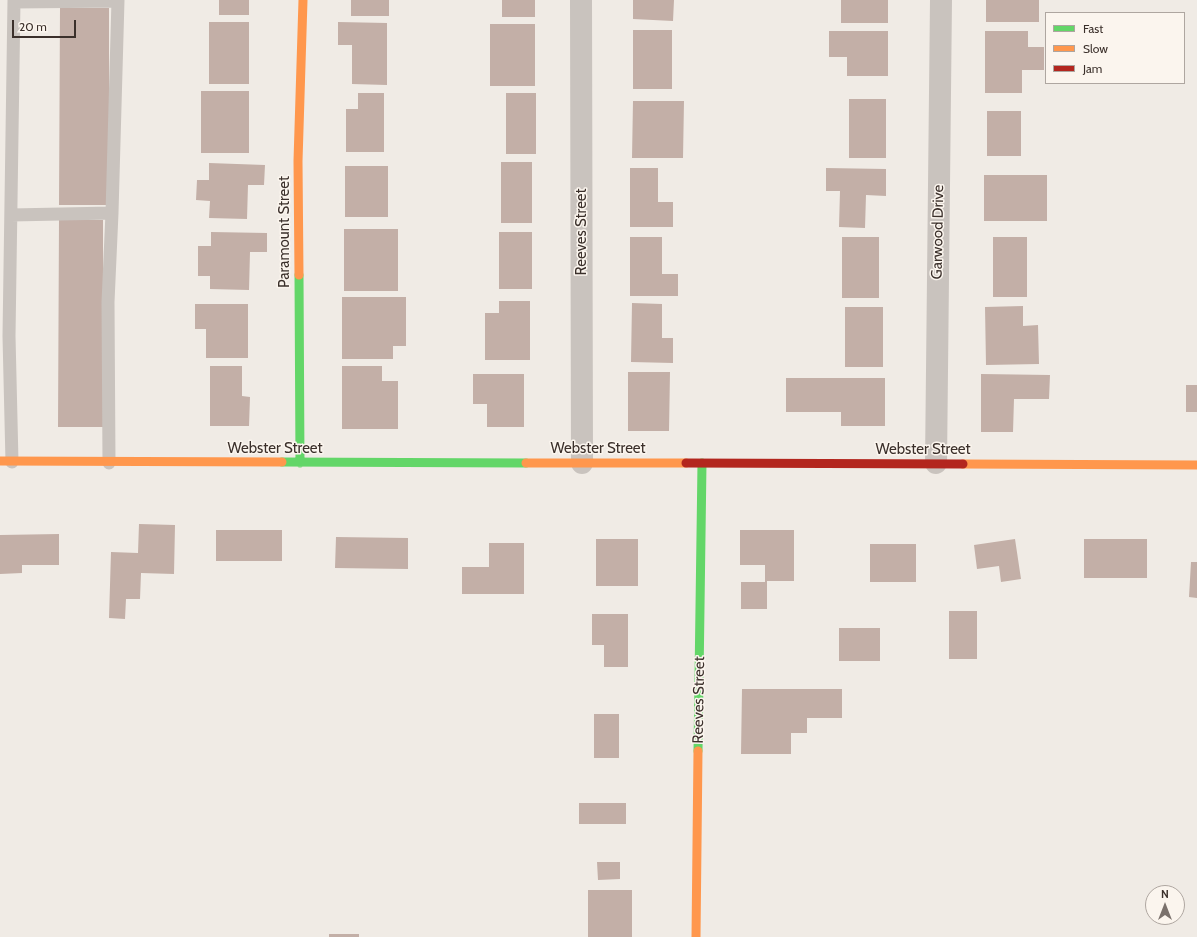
<!DOCTYPE html>
<style>
body{margin:0}
#map{position:relative;width:1197px;height:937px;overflow:hidden;background:#f0ebe5;font-family:Cabin,sans-serif}
canvas{display:block}
.legend{position:absolute;left:1045px;top:12px;width:140px;height:72px;box-sizing:border-box;background:#fbf5ee;border:1px solid #aea6a0;margin:0;padding:5px 7px;list-style:none;font-size:12px;color:#3b302b}
.legend li{display:flex;align-items:center;gap:8px;height:20px}
.legend b{width:20px;border:1px solid #aea6a0}
.north{position:absolute;left:1145px;top:885px;width:40px;height:40px;box-sizing:border-box;background:#fbf5ee;border:1px solid #aea6a0;border-radius:50%;rotate:0deg;font-size:11px;font-weight:700;line-height:16px;text-align:center;color:#3b302b}
.north::after{content:'';display:block;margin:auto;width:14px;height:18px;background:#7a716c;clip-path:polygon(50% 0,100% 100%,50% 72%,0 100%)}
.scale{position:absolute;left:12px;top:20px;width:64px;height:18px;box-sizing:border-box;border:2px solid #3b302b;border-top:0;padding-left:5px;font-size:12px;line-height:14px;white-space:nowrap;color:#3b302b;-webkit-text-stroke:3px #fbf5ee;paint-order:stroke}
</style>
<div id="map">
<canvas width="1197" height="937"></canvas>
<ul class="legend">
<li><b style="height:5px;background:#63d668"></b>Fast</li>
<li><b style="height:5px;background:#ff974d"></b>Slow</li>
<li><b style="height:5px;background:#b3261e"></b>Jam</li>
</ul>
<div class="north">N</div>
<div class="scale">20 m</div>
</div>
<script>
const context = document.querySelector('canvas').getContext('2d');
context.lineJoin = 'round';
function paint(path, color) {
  context.fillStyle = color;
  context.fill(path, 'evenodd');
}
function toPath(rows) {
  const path = new Path2D();
  for (const r of rows) {
    path.moveTo(r[0], r[1]);
    for (let i = 2; i < r.length; i += 2) path.lineTo(r[i], r[i + 1]);
  }
  return path;
}
function trace(path, color, width, dash) {
  context.strokeStyle = color;
  context.lineWidth = width;
  context.lineCap = dash ? 'butt' : 'round';
  context.setLineDash(dash || []);
  context.stroke(path);
}
function write(font, color, halo, rows, align = 'center') {
  context.font = font + ' Cabin,sans-serif';
  context.lineWidth = 3;
  context.setLineDash([]);
  context.textBaseline = 'middle';
  context.strokeStyle = halo;
  context.fillStyle = color;
  for (const [text, x, y, turn = 0] of rows) {
    context.save();
    context.translate(x, y);
    context.rotate((+turn || 0) * Math.PI / 180);
    context.textAlign = isNaN(turn) ? turn : align;
    if (halo) context.strokeText(text, 0, 0);
    context.fillText(text, 0, 0);
    context.restore();
  }
}
paint(toPath([
 [219,0,249,0,249,15,219,15],
 [351,0,389,0,389,16,351,16],
 [502,0,535,0,535,17,502,17],
 [633,0,674,0,673,21,633,19],
 [841,0,888,0,888,23,841,23],
 [986,0,1039,0,1039,22,986,22],
 [60,8,109,8,109,205,59,205],
 [209,22,249,22,249,84,209,84],
 [338,22,387,23,387,85,352,84,352,45,338,45],
 [490,24,535,24,535,86,490,86],
 [633,30,672,30,672,89,633,89],
 [829,31,888,31,888,76,847,76,847,57,829,57],
 [985,31,1028,31,1028,47,1044,47,1044,70,1022,70,1022,93,985,93],
 [201,91,249,91,249,153,201,153],
 [358,93,384,93,384,152,346,152,346,109,358,109],
 [506,93,536,93,536,154,506,154],
 [849,99,886,99,886,158,849,158],
 [633,101,684,101,683,158,632,158],
 [987,111,1021,111,1021,156,987,156],
 [501,162,532,162,532,223,501,223],
 [209,163,265,165,264,185,248,185,247,219,209,218,210,201,196,200,197,180,209,180],
 [345,166,388,166,388,217,345,217],
 [630,168,658,168,658,202,673,202,673,227,630,227],
 [826,168,886,169,886,196,866,195,865,228,839,227,840,191,826,191],
 [984,175,1047,175,1047,221,984,221],
 [59,220,103,220,103,427,58,427],
 [344,229,398,229,398,291,344,291],
 [211,232,267,233,267,252,250,252,249,290,210,289,210,276,198,276,198,246,211,246],
 [499,232,532,232,532,289,499,289],
 [630,237,662,237,662,274,678,274,678,296,630,296],
 [842,237,879,237,879,298,842,298],
 [993,237,1027,237,1027,297,993,297],
 [342,297,406,297,406,346,393,346,393,359,342,359],
 [499,301,530,301,530,360,485,360,485,313,499,313],
 [632,303,662,304,662,338,673,338,673,363,631,362],
 [195,304,248,304,248,358,206,358,206,329,195,329],
 [1023,306,1023,326,1038,325,1039,364,986,365,985,307],
 [845,307,883,307,883,367,845,367],
 [210,366,242,366,242,396,250,397,249,426,210,426],
 [342,366,382,366,382,381,398,381,398,429,342,429],
 [628,372,670,372,669,431,628,431],
 [473,374,524,374,524,427,487,427,487,404,473,404],
 [981,374,1050,375,1049,399,1014,399,1013,432,981,432],
 [786,378,885,378,885,426,841,426,841,412,786,412],
 [1186,385,1197,385,1197,412,1186,412],
 [139,524,175,525,174,574,141,573,140,599,126,599,125,619,109,618,111,552,138,553],
 [216,530,282,530,282,561,216,561],
 [740,530,794,530,794,581,767,581,767,609,741,609,741,582,765,582,765,565,740,565],
 [59,534,59,565,22,565,22,573,0,574,0,535],
 [336,537,408,538,408,569,335,568],
 [596,539,638,539,638,586,596,586],
 [1015,539,1021,579,1001,582,999,566,977,569,974,545],
 [1084,539,1147,539,1147,578,1084,578],
 [489,543,524,543,524,594,462,594,462,567,489,567],
 [870,544,916,544,916,582,870,582],
 [1191,562,1197,562,1197,598,1189,597],
 [949,611,977,611,977,659,949,659],
 [592,614,628,614,628,667,604,667,604,645,592,645],
 [839,628,880,628,880,661,839,661],
 [742,689,842,689,842,718,807,718,807,733,791,733,791,754,741,754],
 [594,714,619,714,619,758,594,758],
 [579,803,626,803,626,824,579,824],
 [597,862,620,862,620,879,598,880],
 [588,890,632,890,632,937,588,937],
 [329,934,359,934,359,937,329,937]
]), '#c3afa7');
trace(toPath([
 [14,2,118,1],
 [11,215,112,213],
 [12,462,9,336,14,0],
 [109,463,108,302,112,213,118,0]
]), '#c9c3be', 13);
trace(toPath([
 [581,0,582,463],
 [936,463,941,0]
]), '#c9c3be', 22);
trace(toPath([
 [299,275,300,463],
 [282,462,526,463],
 [698,751,702,463]
]), '#63d668', 9);
trace(toPath([
 [299,275,298,161,303,0],
 [0,461,282,462],
 [526,463,686,463],
 [963,464,1197,465],
 [696,937,698,751]
]), '#ff974d', 9);
trace(toPath([
 [686,463,963,464]
]), '#b3261e', 9);
write('15px', '#3b302b', '#fbf5ee', [
 ["Paramount Street",285,232,-90],
 ["Reeves Street",582,232,-90],
 ["Garwood Drive",938,232,-89],
 ["Webster Street",275,449],
 ["Webster Street",598,449],
 ["Webster Street",923,450],
 ["Reeves Street",699,700,-89]
]);
</script>
